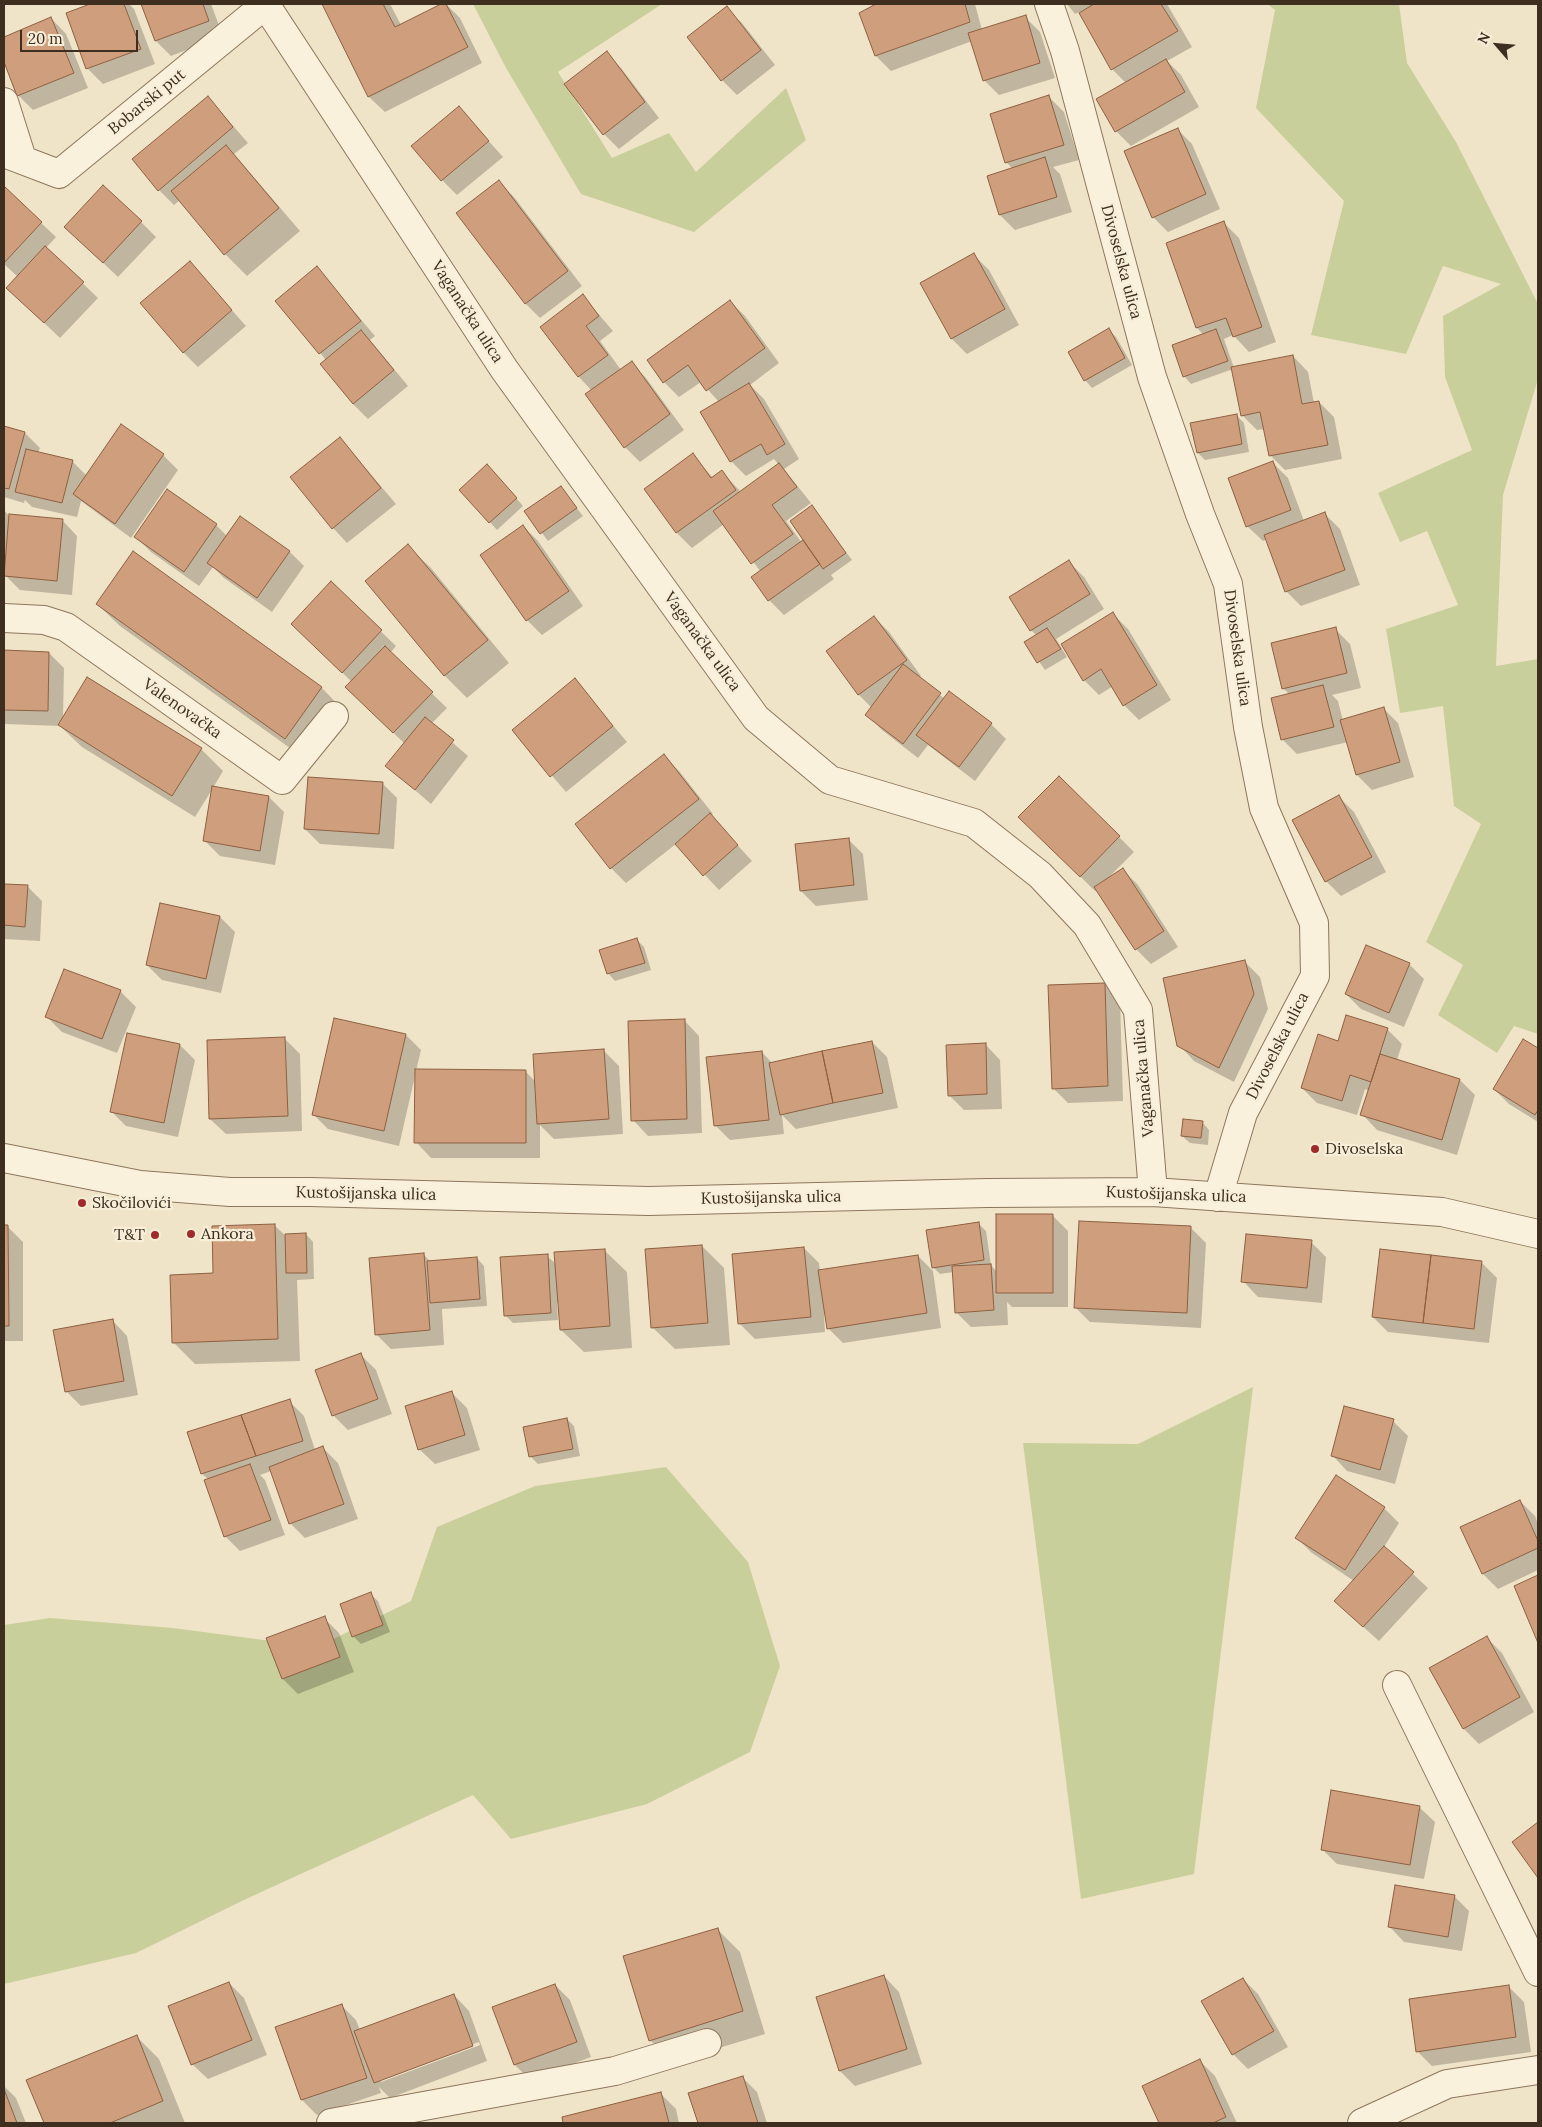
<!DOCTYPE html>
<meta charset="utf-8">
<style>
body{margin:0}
#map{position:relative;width:1542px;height:2127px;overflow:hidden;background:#f0e4c8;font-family:Lora,serif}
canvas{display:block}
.frame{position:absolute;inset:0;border:5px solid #3d2e20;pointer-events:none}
.north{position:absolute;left:1472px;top:20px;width:50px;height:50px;-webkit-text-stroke:4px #f7eed8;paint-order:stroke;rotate:297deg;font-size:14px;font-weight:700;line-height:20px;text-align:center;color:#3d2e20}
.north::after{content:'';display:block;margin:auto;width:18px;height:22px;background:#3d2e20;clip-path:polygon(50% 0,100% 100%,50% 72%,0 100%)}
.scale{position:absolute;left:20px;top:30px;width:118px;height:22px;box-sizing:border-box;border:2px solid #3d2e20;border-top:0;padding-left:6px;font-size:15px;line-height:18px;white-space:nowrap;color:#3d2e20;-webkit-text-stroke:4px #f7eed8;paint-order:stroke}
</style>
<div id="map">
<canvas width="1542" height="2127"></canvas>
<div class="frame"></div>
<div class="north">N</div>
<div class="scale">20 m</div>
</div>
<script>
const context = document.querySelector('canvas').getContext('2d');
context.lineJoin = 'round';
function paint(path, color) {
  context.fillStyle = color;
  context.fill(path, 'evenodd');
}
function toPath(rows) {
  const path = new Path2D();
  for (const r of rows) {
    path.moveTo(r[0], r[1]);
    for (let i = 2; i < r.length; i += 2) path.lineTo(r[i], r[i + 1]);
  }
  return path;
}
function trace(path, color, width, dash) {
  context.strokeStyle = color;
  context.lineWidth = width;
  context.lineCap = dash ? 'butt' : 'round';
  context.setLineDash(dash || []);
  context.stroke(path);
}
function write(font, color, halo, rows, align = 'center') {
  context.font = font + ' Lora,serif';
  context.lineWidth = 4.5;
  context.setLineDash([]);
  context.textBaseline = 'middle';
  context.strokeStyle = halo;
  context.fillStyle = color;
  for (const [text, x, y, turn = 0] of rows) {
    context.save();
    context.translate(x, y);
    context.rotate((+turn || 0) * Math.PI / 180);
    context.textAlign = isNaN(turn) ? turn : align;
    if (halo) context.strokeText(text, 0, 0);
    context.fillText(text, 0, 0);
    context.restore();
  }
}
paint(toPath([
 [473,4,662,4,558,72,612,158,669,133,696,172,786,88,806,140,694,232,581,194,506,68],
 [1267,4,1399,4,1407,63,1456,142,1538,304,1538,379,1503,495,1496,666,1538,659,1538,1034,1514,1026,1497,1053,1438,1015,1463,965,1426,942,1481,824,1454,806,1443,706,1400,713,1386,629,1458,605,1427,531,1400,542,1378,493,1472,450,1445,377,1443,316,1501,284,1443,266,1406,354,1311,335,1344,201,1256,108,1275,10],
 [1253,1387,1194,1874,1081,1899,1023,1443,1138,1444],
 [666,1467,748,1562,780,1666,750,1752,647,1804,511,1839,473,1795,246,1899,136,1953,4,1984,4,1625,50,1618,173,1628,317,1647,411,1601,437,1527,535,1486]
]), '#c9cf9b');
paint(toPath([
 [93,4,129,4,134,9,155,64,103,84,88,69,67,13],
 [142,4,211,4,223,36,171,56,156,41],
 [323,4,390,4,401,25,446,4,460,18,482,63,385,112,369,97],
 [879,4,975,4,982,30,1025,17,1040,32,1055,78,999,95,984,80,972,41,891,71,876,56,860,13],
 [1067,4,1167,4,1192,47,1167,61,1181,75,1199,107,1131,146,1116,131,1098,99,1126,83,1112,69,1080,12,1075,14],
 [726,8,742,23,775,65,737,95,722,80],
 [51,18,66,34,88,88,33,110,18,95,4,58,4,38],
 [606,53,621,68,659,118,619,149,604,134,566,84],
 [208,97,248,143,234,154,300,231,247,276,225,254,180,200,174,205,159,190],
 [1049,97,1064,112,1079,160,1053,167,1060,174,1072,212,1015,230,1000,215,1013,169,1006,162],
 [459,108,503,157,457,195,442,180],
 [1177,129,1192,144,1220,209,1168,232,1153,217],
 [499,182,514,197,582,286,540,318,525,303],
 [4,188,56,237,46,248,98,298,60,338,23,303,18,277,4,264],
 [141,222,156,237,118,277,81,242],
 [1224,223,1239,238,1276,342,1249,352,1233,335,1224,339,1234,368,1293,356,1308,372,1314,403,1319,402,1334,417,1342,459,1285,470,1270,455,1265,429,1257,430,1242,415,1233,369,1191,384,1184,376,1204,335,1197,328,1167,244],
 [974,255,989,270,1019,325,967,354,952,339],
 [189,262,246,326,198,367,183,352],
 [317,268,375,336,370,340,408,386,368,419,353,404,326,360,277,301],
 [583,296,613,331,600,341,621,370,631,363,646,378,684,430,640,462,625,447,592,391,579,377,542,327],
 [730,301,745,316,779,363,750,385,764,399,799,459,784,469,811,503,786,521,802,543,808,547,812,507,852,560,831,575,834,579,784,615,769,600,761,572,724,524,692,548,677,533,646,489,693,455,713,478,722,472,741,492,779,465,774,459,746,476,731,461,719,402,701,382,679,397,664,382,649,360],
 [1109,330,1116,337,1132,365,1092,388,1085,380],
 [1236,415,1244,423,1249,452,1205,460,1198,453,1192,424],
 [4,427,25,433,40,448,38,453,72,461,87,476,163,455,178,470,131,538,81,501,77,517,32,507,25,500,24,503,4,497],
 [340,438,396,504,347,543,333,528],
 [1273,463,1288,478,1304,521,1325,514,1340,529,1360,585,1301,606,1286,591,1268,539,1263,541,1247,526],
 [494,473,523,506,497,530,461,490],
 [560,487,583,516,548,541,526,512],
 [4,510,9,516,62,520,77,536,72,595,20,590,5,575],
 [216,525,227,536,289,551,304,566,272,612,224,578,213,567,199,586,151,552,136,537],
 [523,526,538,541,583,606,542,635,527,620],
 [408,546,431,568,509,663,467,698,445,676,367,581],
 [133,553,322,688,344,711,308,761,120,626,97,604],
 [1069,562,1084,577,1104,609,1056,639,1067,657,1045,670,1026,643,1037,636,1031,630],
 [331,583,396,646,390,653,447,708,431,724,468,756,431,804,387,766,405,744,361,702,352,682,292,624],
 [1113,614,1128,629,1171,700,1139,720,1124,705,1113,686,1099,695,1084,680],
 [874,617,889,632,921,676,918,678,945,699,991,724,1006,739,975,781,928,745,918,758,882,730,867,715,872,708,859,695,828,651],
 [1335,629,1350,644,1361,688,1332,695,1338,701,1343,721,1383,708,1398,723,1414,777,1372,790,1357,775,1348,742,1297,754,1282,739,1289,694,1283,688],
 [4,652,49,653,64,668,63,718,201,749,223,771,213,788,269,797,284,812,275,865,220,856,205,841,213,788,195,817,82,747,60,726,5,724],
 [575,680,627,742,566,792,513,730],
 [664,756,679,771,713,814,711,816,752,861,719,890,676,844,626,883,611,868,576,824],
 [1059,777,1134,852,1109,877,1123,870,1138,885,1178,947,1151,964,1136,949,1097,890,1095,891,1020,817],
 [382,783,397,798,394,849,320,844,305,829],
 [1339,797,1354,812,1386,872,1341,896,1326,881],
 [848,839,863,854,868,900,816,906,801,891],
 [4,885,27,886,42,901,40,941,4,939],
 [161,904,220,917,235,932,221,993,162,980,147,965],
 [636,939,644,947,651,970,615,981,608,973],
 [1245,962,1260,977,1268,1009,1234,1082,1194,1061,1179,1045],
 [1409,964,1424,979,1404,1027,1361,1009,1346,994],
 [65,970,121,992,136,1007,117,1053,62,1032,47,1017],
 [1105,985,1120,1000,1123,1101,1068,1103,1053,1088],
 [684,1020,699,1036,702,1133,648,1136,633,1120],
 [1387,1029,1402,1044,1397,1060,1460,1080,1475,1095,1457,1155,1377,1130,1362,1114,1369,1091,1365,1089,1357,1115,1317,1103,1302,1088,1339,1042],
 [406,1035,421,1050,416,1071,525,1071,536,1082,604,1051,619,1066,623,1134,554,1139,540,1125,540,1158,431,1158,416,1142,415,1076,399,1146,328,1129,313,1114],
 [285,1039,300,1054,302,1131,226,1134,210,1119],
 [1524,1041,1538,1050,1538,1122,1509,1104,1494,1089],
 [872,1042,887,1057,898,1108,796,1129,782,1115,784,1134,730,1140,715,1125,762,1052,772,1063],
 [985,1044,1000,1060,1002,1109,964,1110,949,1095],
 [180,1045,195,1060,178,1137,126,1126,111,1111],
 [1202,1122,1209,1130,1208,1145,1190,1143,1182,1136],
 [1053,1216,1068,1231,1068,1307,1012,1307,1007,1302,1008,1325,971,1327,956,1312,954,1272,940,1274,933,1267,979,1224,986,1231,991,1265,997,1272],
 [274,1225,287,1237,306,1234,313,1242,314,1279,297,1280,300,1361,195,1364,173,1342,215,1275],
 [4,1227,8,1227,23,1242,23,1341,4,1341],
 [1191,1228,1206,1243,1201,1328,1090,1322,1075,1307],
 [1311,1242,1326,1257,1322,1303,1258,1297,1243,1281],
 [702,1246,724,1268,730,1345,675,1349,652,1327],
 [804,1248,819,1263,820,1271,918,1256,933,1271,941,1328,843,1343,828,1328,826,1313,824,1314,825,1332,755,1339,740,1324],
 [604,1250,627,1272,632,1348,584,1352,561,1330,559,1303,557,1303,558,1320,513,1323,505,1315,547,1256,556,1264],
 [424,1255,431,1262,477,1258,484,1266,487,1306,442,1309,444,1345,391,1349,376,1334],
 [1482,1263,1497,1278,1489,1343,1388,1332,1373,1317],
 [112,1320,127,1336,138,1395,81,1406,66,1391],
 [361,1355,376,1370,392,1414,348,1430,333,1415],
 [452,1393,467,1408,480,1450,435,1464,419,1449],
 [289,1401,304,1416,315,1450,323,1448,338,1463,358,1519,305,1538,290,1523,271,1471,260,1475,265,1480,285,1535,240,1551,225,1536,209,1480,202,1474],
 [567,1419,574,1426,580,1456,538,1464,531,1457,525,1428],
 [1393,1421,1408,1436,1395,1484,1347,1471,1332,1455],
 [1520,1501,1535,1516,1538,1524,1538,1570,1498,1589,1483,1574],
 [1384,1508,1399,1523,1384,1547,1428,1588,1379,1641,1351,1616,1354,1581,1312,1553,1297,1538],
 [1538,1577,1538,1640,1515,1587],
 [370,1594,378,1601,390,1632,361,1644,353,1636],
 [324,1618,339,1633,354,1672,298,1694,283,1679],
 [1487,1638,1502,1653,1534,1712,1479,1744,1464,1729],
 [1419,1807,1435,1822,1424,1879,1337,1864,1322,1849],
 [1538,1824,1538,1876,1513,1842],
 [1454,1896,1469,1911,1462,1951,1404,1942,1389,1926],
 [717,1929,740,1952,765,2034,673,2062,650,2040],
 [884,1976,899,1992,922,2064,855,2086,840,2071],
 [1243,1979,1258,1994,1288,2047,1248,2069,1233,2054],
 [229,1983,244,1998,267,2055,208,2079,192,2064],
 [555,1985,570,2000,591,2057,530,2080,515,2065],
 [1509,1987,1524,2002,1531,2052,1432,2066,1417,2051],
 [454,1995,469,2011,487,2061,390,2098,379,2087,381,2093,317,2115,302,2100,341,2005,356,2020,360,2030],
 [479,2042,480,2045,381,2082,381,2079],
 [137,2037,159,2059,185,2123,45,2123,28,2081],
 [1200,2061,1215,2076,1237,2123,1161,2123,1144,2087],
 [742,2077,757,2092,767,2123,699,2123,690,2094],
 [4,2086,16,2098,26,2123,4,2123],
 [661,2094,676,2109,679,2123,565,2123,563,2118]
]), '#0003');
const building = toPath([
 [90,4,124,4,141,49,86,69,66,13,90,4],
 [141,4,203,4,209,21,155,41,141,4],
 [322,4,383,4,395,27,441,4,446,4,468,47,368,97,322,4],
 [876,4,965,4,970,22,875,56,859,13,876,4],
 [1094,4,1161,4,1178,31,1111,70,1079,13,1094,4],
 [727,6,761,50,721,81,687,37,727,6],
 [1026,15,1040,63,983,81,968,33,1026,15],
 [51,17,74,73,17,96,4,62,4,37,51,17],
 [607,51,645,102,603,135,564,84,607,51],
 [1166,59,1185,92,1115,132,1096,99,1166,59],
 [1049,95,1064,145,1005,163,990,114,1049,95],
 [208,96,233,127,158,191,132,159,208,96],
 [459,106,489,141,441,181,411,146,459,106],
 [1178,128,1206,194,1152,218,1124,151,1178,128],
 [226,145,279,208,224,255,171,191,226,145],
 [1045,157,1057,197,999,215,987,176,1045,157],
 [499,180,568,271,525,304,456,213,499,180],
 [103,185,142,221,103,263,64,227,103,185],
 [4,186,42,222,4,263,4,186],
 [1224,221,1262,327,1233,337,1226,318,1196,328,1166,243,1224,221],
 [45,246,84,282,44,323,6,288,45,246],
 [974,253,1005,309,951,339,920,283,974,253],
 [190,261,232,310,183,353,140,303,190,261],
 [317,266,361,321,319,354,275,301,317,266],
 [583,294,599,316,586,326,608,355,578,377,540,327,583,294],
 [730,300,765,348,706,391,688,365,663,383,647,360,730,300],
 [1109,328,1125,358,1084,381,1068,352,1109,328],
 [1216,329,1228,361,1183,377,1172,345,1216,329],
 [361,330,394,370,353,404,320,364,361,330],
 [1293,355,1302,404,1319,401,1328,445,1269,456,1260,412,1241,416,1231,367,1293,355],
 [632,361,670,414,624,448,585,394,632,361],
 [749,383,785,444,767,455,761,444,730,462,700,412,749,383],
 [1237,414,1242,444,1197,453,1190,423,1237,414],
 [121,424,164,454,115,524,73,494,121,424],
 [4,426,25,432,9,489,4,488,4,426],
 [340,437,381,488,332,529,290,477,340,437],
 [26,449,73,460,62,503,15,492,26,449],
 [693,453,711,478,722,470,736,490,676,533,644,489,693,453],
 [1273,461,1291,510,1246,527,1228,478,1273,461],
 [779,463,797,487,772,505,793,534,751,564,713,511,779,463],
 [487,464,517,498,489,523,459,490,487,464],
 [561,486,577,508,540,534,524,511,561,486],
 [167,489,217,524,184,572,134,537,167,489],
 [812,505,846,553,823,569,790,521,812,505],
 [1325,512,1345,570,1285,592,1264,535,1325,512],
 [9,514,63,519,57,581,4,576,9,514],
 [240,516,290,551,257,598,207,563,240,516],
 [523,525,569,591,526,621,480,555,523,525],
 [803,540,820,564,768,601,751,577,803,540],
 [408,544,488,640,444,676,365,581,408,544],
 [133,551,322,687,285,739,96,604,133,551],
 [1069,560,1090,594,1030,631,1009,597,1069,560],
 [331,581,382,630,342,673,291,624,331,581],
 [1113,612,1157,685,1123,706,1101,669,1083,681,1061,644,1113,612],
 [874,616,907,660,858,695,826,651,874,616],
 [1336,627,1347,673,1282,689,1271,643,1336,627],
 [1047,628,1061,649,1037,663,1024,642,1047,628],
 [385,646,433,692,393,733,345,687,385,646],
 [4,650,49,652,48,711,4,710,4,650],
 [903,664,941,693,903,744,865,715,903,664],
 [87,677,202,748,172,796,58,725,87,677],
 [575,678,613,726,550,777,512,730,575,678],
 [1323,685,1334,727,1281,740,1271,698,1323,685],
 [949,691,992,723,959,767,916,735,949,691],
 [1384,707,1400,762,1356,775,1340,720,1384,707],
 [425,717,454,740,415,790,385,766,425,717],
 [664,754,699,799,610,869,575,824,664,754],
 [1059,776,1120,836,1080,877,1018,817,1059,776],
 [308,777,383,782,379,834,304,829,308,777],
 [212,786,269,796,260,851,203,841,212,786],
 [1339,795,1372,857,1325,882,1292,820,1339,795],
 [710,813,738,845,703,876,675,844,710,813],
 [849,838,854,885,800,891,795,844,849,838],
 [1123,868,1164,931,1135,950,1094,887,1123,868],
 [4,884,28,885,25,927,4,925,4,884],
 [160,903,220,916,206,979,146,965,160,903],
 [637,938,645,963,607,974,599,950,637,938],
 [1366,945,1410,963,1389,1013,1345,994,1366,945],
 [1245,960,1254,994,1219,1068,1177,1046,1163,978,1245,960],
 [64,969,121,990,102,1039,45,1017,64,969],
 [1105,983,1108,1086,1052,1089,1048,985,1105,983],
 [1346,1015,1388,1028,1371,1082,1350,1075,1342,1101,1301,1088,1318,1034,1338,1041,1346,1015],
 [334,1018,406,1034,384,1131,312,1115,334,1018],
 [685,1019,687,1119,631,1121,628,1021,685,1019],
 [127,1033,180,1044,164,1123,110,1112,127,1033],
 [285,1037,288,1116,209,1119,207,1040,285,1037],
 [1523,1039,1538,1048,1538,1110,1535,1115,1493,1089,1523,1039],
 [872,1041,883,1093,833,1103,822,1051,872,1041],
 [986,1043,987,1094,948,1096,946,1045,986,1043],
 [604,1049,609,1119,537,1124,533,1054,604,1049],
 [762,1051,769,1120,714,1126,706,1057,762,1051],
 [822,1051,833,1103,780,1115,769,1063,822,1051],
 [1380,1054,1460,1079,1442,1140,1360,1115,1380,1054],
 [415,1069,526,1070,526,1143,414,1143,415,1069],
 [1183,1119,1203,1121,1201,1138,1181,1136,1183,1119],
 [996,1214,1053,1214,1053,1293,996,1293,996,1214],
 [1079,1221,1191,1226,1187,1313,1074,1308,1079,1221],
 [979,1222,984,1260,932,1268,926,1230,979,1222],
 [275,1224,278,1339,172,1343,170,1275,213,1273,212,1226,275,1224],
 [4,1225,8,1225,9,1326,4,1326,4,1225],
 [306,1233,307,1273,286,1273,285,1234,306,1233],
 [1246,1234,1312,1240,1307,1288,1241,1282,1246,1234],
 [702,1245,708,1323,651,1328,645,1249,702,1245],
 [804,1247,811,1317,738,1324,732,1254,804,1247],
 [605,1249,610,1326,560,1330,554,1252,605,1249],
 [1380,1249,1431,1255,1423,1323,1372,1317,1380,1249],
 [424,1253,430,1330,375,1335,369,1258,424,1253],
 [548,1254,551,1313,504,1316,500,1257,548,1254],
 [918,1255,927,1313,827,1329,818,1270,918,1255],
 [1431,1255,1482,1261,1474,1329,1423,1323,1431,1255],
 [477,1257,480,1299,430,1303,427,1261,477,1257],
 [991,1264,994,1310,955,1313,952,1266,991,1264],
 [113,1319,124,1381,65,1392,53,1330,113,1319],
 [361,1353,378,1399,332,1416,315,1370,361,1353],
 [452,1391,465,1435,418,1450,405,1406,452,1391],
 [290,1399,303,1441,256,1456,241,1415,290,1399],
 [1344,1406,1394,1419,1380,1470,1331,1456,1344,1406],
 [241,1415,256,1456,201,1474,187,1432,241,1415],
 [567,1418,573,1449,529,1457,523,1427,567,1418],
 [323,1446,344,1504,289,1524,269,1467,323,1446],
 [250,1464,271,1520,224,1537,204,1480,250,1464],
 [1336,1475,1385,1507,1345,1570,1295,1538,1336,1475],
 [1520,1500,1538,1541,1538,1548,1482,1574,1460,1527,1520,1500],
 [1384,1546,1414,1572,1363,1627,1334,1601,1384,1546],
 [1538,1575,1538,1643,1514,1586,1538,1575],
 [371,1592,383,1625,352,1637,340,1604,371,1592],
 [325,1616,340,1657,282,1679,266,1638,325,1616],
 [1487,1636,1520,1697,1463,1729,1429,1668,1487,1636],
 [1331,1790,1420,1806,1410,1865,1321,1850,1331,1790],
 [1538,1822,1538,1878,1512,1842,1538,1822],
 [1395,1885,1455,1895,1448,1937,1388,1927,1395,1885],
 [718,1928,743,2011,649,2041,623,1956,718,1928],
 [884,1975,907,2049,839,2071,816,1997,884,1975],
 [1243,1978,1274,2031,1232,2055,1201,2001,1243,1978],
 [229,1982,252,2040,191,2065,168,2006,229,1982],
 [555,1984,577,2042,514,2065,492,2007,555,1984],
 [1509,1985,1516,2037,1416,2052,1409,1999,1509,1985],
 [454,1994,473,2046,374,2083,354,2031,454,1994],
 [342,2004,367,2078,301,2100,275,2027,342,2004],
 [137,2035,163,2101,110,2123,44,2123,26,2080,137,2035],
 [1200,2059,1226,2117,1213,2123,1159,2123,1142,2086,1200,2059],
 [743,2076,758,2123,698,2123,688,2093,743,2076],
 [4,2089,17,2123,4,2123,4,2089],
 [661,2092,669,2123,563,2123,562,2117,661,2092]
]);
paint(building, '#cf9f7d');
trace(building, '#8d5f41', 1);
const minor = toPath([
 [265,4,504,369,756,718,830,780,974,823,1040,875,1087,925,1138,1010,1153,1192],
 [1049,4,1065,51,1152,377,1200,514,1228,584,1248,727,1264,808,1314,923,1315,976,1243,1113,1218,1197],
 [4,102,22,159],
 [4,153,59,174,265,5],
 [4,618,44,620,66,627,282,780,334,716],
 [4,1158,140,1185,230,1192,310,1192,648,1201,987,1193,1153,1192,1442,1212,1538,1234],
 [1397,1685,1538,1972],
 [331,2123,615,2071,707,2043],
 [1362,2123,1447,2084,1538,2070]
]);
trace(minor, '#8d765c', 30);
trace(minor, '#faf1dc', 28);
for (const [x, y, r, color] of [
 [1315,1149,5,"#9e2a2b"],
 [82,1203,5,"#9e2a2b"],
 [191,1234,5,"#9e2a2b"],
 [155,1235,5,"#9e2a2b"]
]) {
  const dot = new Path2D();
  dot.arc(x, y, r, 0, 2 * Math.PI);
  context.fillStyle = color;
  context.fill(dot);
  trace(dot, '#f7eed8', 2);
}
write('16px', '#3d2e20', '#f7eed8', [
 ["Bobarski put",147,102,-39],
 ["Divoselska ulica",1121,262,75],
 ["Vaganačka ulica",467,312,57],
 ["Vaganačka ulica",702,642,54],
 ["Divoselska ulica",1237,648,82],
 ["Valenovačka",182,709,35],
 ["Divoselska ulica",1278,1046,-63],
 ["Vaganačka ulica",1144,1078,-95],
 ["Kustošijanska ulica",366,1194,1],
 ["Kustošijanska ulica",1176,1195,2],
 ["Kustošijanska ulica",771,1198,-1]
]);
write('16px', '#3d2e20', '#f7eed8', [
 ["Divoselska",1325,1149],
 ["Skočilovići",92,1203],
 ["Ankora",201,1234],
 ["T&T",145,1235,"right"]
], 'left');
</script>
